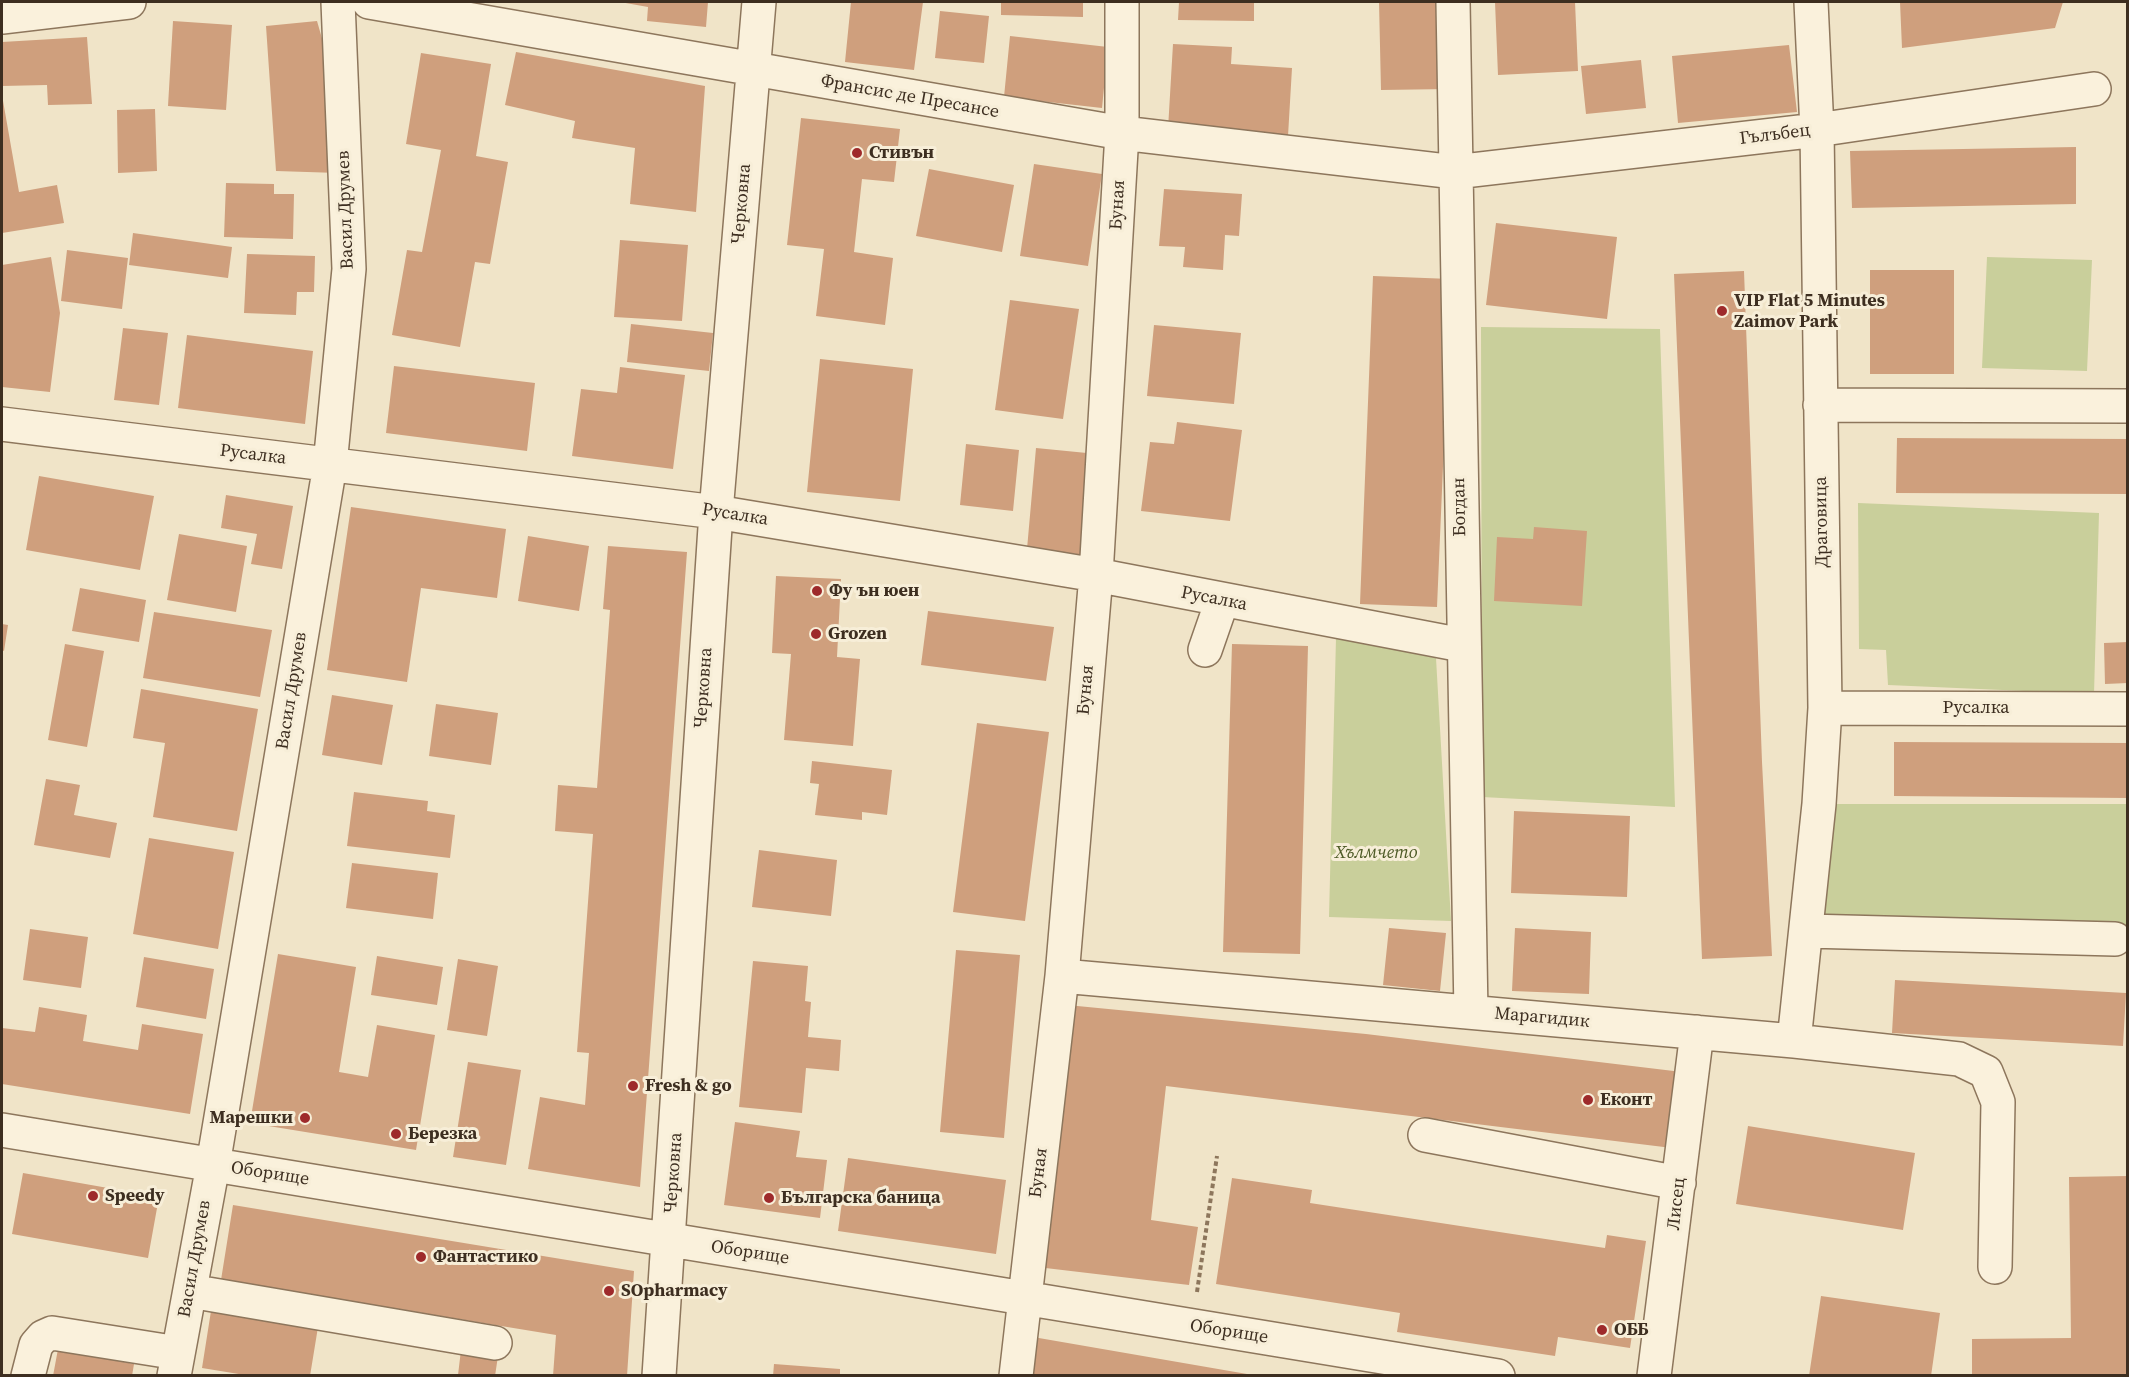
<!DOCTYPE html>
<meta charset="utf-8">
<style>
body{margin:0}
#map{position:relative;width:2129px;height:1377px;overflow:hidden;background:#f0e4c8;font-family:"Source Serif 4",serif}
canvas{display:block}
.frame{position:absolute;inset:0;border:3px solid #3d2e20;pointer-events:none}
</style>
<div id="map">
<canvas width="2129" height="1377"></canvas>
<div class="frame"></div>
</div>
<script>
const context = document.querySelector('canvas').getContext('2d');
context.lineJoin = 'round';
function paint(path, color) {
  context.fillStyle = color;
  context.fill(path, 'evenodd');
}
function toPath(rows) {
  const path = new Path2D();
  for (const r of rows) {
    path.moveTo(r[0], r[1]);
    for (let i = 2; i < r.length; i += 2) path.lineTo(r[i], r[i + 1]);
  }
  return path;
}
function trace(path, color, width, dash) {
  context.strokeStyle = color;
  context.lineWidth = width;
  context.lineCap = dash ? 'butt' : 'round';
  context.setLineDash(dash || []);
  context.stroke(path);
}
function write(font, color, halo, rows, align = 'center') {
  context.font = font + ' "Source Serif 4",serif';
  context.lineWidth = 6;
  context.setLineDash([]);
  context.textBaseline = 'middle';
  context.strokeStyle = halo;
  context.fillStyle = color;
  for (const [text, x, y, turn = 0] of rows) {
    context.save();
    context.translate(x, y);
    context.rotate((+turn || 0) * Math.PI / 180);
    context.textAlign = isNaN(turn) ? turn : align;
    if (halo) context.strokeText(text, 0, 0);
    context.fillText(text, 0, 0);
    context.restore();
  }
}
paint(toPath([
 [1987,257,2092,260,2087,371,1982,368],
 [1481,327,1660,329,1675,807,1482,797],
 [1858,503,2099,513,2094,694,1888,685,1886,650,1859,649],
 [1336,638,1436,658,1451,921,1329,917],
 [1819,804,2127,804,2127,939,1807,931]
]), '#c9cf9b');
paint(toPath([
 [620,2,708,2,706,27,647,21,648,7],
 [851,2,923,2,914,70,845,62],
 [1001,2,1083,2,1083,17,1001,15],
 [1179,2,1254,2,1254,21,1178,20],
 [1379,2,1447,2,1449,89,1381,90],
 [1495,2,1575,2,1578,71,1498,75],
 [1900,2,2063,2,2055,28,1902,48],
 [940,11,989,16,984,63,935,58],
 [173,21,232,25,226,110,168,106],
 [317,21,327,56,326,139,338,139,338,173,276,171,266,26],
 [1010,36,1108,47,1102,108,1004,97],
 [87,37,92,104,48,105,47,85,2,86,2,42],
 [1173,44,1232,47,1231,64,1292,68,1288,136,1168,129],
 [1789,45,1797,112,1678,123,1672,56],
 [516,52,705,86,696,212,630,204,635,148,572,138,575,121,505,105],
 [421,53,491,64,476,156,508,162,490,264,475,262,460,347,392,335,407,250,422,252,441,150,406,144],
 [1641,60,1646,108,1586,114,1581,66],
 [2,95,19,192,57,185,64,223,2,233],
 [155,109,157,171,118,173,117,110],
 [801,118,900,129,894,182,862,179,854,252,893,258,885,325,816,316,824,249,787,245],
 [2076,147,2076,204,1852,208,1850,151],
 [1034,164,1102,174,1088,266,1020,256],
 [929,169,1014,185,1002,252,916,236],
 [226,183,274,184,274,194,294,194,293,239,224,237],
 [1164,189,1242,194,1239,236,1225,235,1223,270,1183,267,1185,247,1159,246],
 [1496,223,1617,237,1607,319,1486,305],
 [133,233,232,247,228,278,129,265],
 [620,240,688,245,682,321,614,317],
 [67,250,128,258,122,309,61,301],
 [247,254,315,256,314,292,297,292,296,315,244,313],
 [51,257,60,313,50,392,2,387,2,265],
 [1870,270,1954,270,1954,374,1870,374],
 [1744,271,1762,762,1772,956,1702,959,1674,274],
 [1373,276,1451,279,1437,607,1360,604],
 [1010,300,1079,309,1063,419,995,410],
 [631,324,713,333,709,371,627,362],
 [1154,325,1241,333,1234,404,1147,396],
 [123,328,168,333,159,405,114,400],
 [187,335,313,351,305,424,178,408],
 [820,359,913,369,900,501,807,492],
 [394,366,535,383,527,451,386,433],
 [620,367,685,375,673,469,572,456,581,389,617,393],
 [1177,422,1242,430,1230,521,1141,511,1150,442,1174,444],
 [1897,438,2128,439,2128,494,1896,493],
 [966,444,1019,450,1013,511,960,505],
 [1036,448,1097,454,1087,555,1027,549],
 [39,476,154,496,140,570,26,550],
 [226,495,293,506,282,569,251,564,257,534,221,528],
 [351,507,506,529,497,598,421,588,407,682,327,670],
 [1534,527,1587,531,1582,606,1494,601,1497,537,1533,539],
 [179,534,247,546,236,612,167,600],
 [528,536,589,546,579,611,518,601],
 [608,546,687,552,640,1187,528,1169,540,1097,585,1105,589,1053,577,1052,593,834,555,831,558,785,597,788,610,610,603,609],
 [776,576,841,579,837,657,860,659,853,746,784,740,791,654,772,653],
 [80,588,146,600,139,642,72,631],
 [928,611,1054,627,1046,681,921,665],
 [154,612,272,630,260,697,143,678],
 [2,624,8,625,4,651,2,650],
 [2128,642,2128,683,2105,684,2104,643],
 [65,644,104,651,87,747,48,740],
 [1232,644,1308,646,1300,954,1223,952],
 [141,689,258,709,237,831,153,817,165,743,133,738],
 [332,695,393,705,382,765,322,755],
 [436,704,498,713,491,765,429,756],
 [977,723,1049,732,1025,921,953,912],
 [1894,742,2128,743,2128,798,1894,796],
 [812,761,892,770,887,815,862,812,862,820,815,815,819,784,810,783],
 [46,779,80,785,74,815,117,823,110,858,34,845],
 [354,792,428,801,427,811,455,815,450,858,347,846],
 [1514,811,1630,816,1627,897,1511,893],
 [149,838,234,852,218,949,133,934],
 [759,850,837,860,831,916,752,907],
 [352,863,438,873,433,919,346,908],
 [1389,928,1446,933,1440,991,1383,985],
 [1515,928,1591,932,1589,994,1512,991],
 [30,929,88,937,81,988,23,980],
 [956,950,1020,955,1004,1138,940,1132],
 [278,954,356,967,339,1072,368,1077,377,1025,435,1035,416,1150,250,1123],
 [377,956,443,967,437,1005,371,995],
 [144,957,214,969,206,1019,136,1007],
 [458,959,498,966,487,1036,447,1030],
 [753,961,808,966,805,1001,811,1002,808,1037,841,1040,839,1071,806,1068,802,1113,739,1107],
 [1895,980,2126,993,2123,1046,1892,1033],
 [1067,1005,1366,1034,1682,1072,1672,1148,1166,1086,1151,1220,1198,1227,1189,1285,1037,1267],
 [39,1007,87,1015,83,1041,138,1050,142,1024,203,1034,190,1114,2,1084,2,1028,35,1032],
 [468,1062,521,1070,506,1165,453,1157],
 [735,1122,800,1131,796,1157,827,1160,820,1218,724,1205],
 [1748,1126,1915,1153,1903,1230,1736,1204],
 [848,1158,1006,1180,996,1254,838,1231],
 [23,1173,159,1197,148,1258,12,1234],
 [2128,1176,2128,1376,1972,1376,1972,1339,2071,1338,2069,1177],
 [1232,1178,1312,1190,1310,1203,1519,1235,1605,1248,1607,1235,1646,1241,1630,1348,1558,1337,1555,1356,1397,1332,1400,1313,1216,1284],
 [233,1205,634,1271,627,1376,553,1376,556,1335,221,1280],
 [1821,1296,1940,1313,1931,1376,1809,1376],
 [211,1311,318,1327,310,1376,251,1376,202,1368],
 [1033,1337,1247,1374,1247,1376,1031,1376],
 [58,1349,134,1364,132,1376,53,1376],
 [461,1350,498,1356,495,1376,458,1375],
 [774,1364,840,1369,840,1376,773,1376]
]), '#cf9f7d');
const minor = toPath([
 [369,2,1122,133,1455,172,1817,130,2094,89],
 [1453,2,1471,1012],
 [2,17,129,2],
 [1820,405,2128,406],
 [2,424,716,512,1096,575,1462,645],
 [1205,650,1222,601],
 [1825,708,2128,709],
 [1807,931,2115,939],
 [1062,976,1794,1041,1959,1059,1986,1072,1998,1102,1995,1267],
 [1794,1041,1819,804,1825,708,1817,130,1811,2],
 [2,1130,1498,1376],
 [1425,1135,1679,1183],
 [190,1291,495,1343],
 [28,1376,36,1345,43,1337,52,1333,178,1353],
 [174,1376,213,1165,330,465,349,269,338,2],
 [659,1376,716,512,759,2],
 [1016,1376,1062,976,1096,575,1122,133,1122,2],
 [1654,1376,1697,1032]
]);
trace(minor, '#8d765c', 36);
trace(toPath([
 [1197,1292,1217,1156]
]), '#8d765c', 4, [4.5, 3]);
trace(minor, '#faf1dc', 33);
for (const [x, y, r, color] of [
 [857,153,6,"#9e2a2b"],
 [1722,311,6,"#9e2a2b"],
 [817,591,6,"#9e2a2b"],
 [816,634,6,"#9e2a2b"],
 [633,1086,6,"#9e2a2b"],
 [1588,1100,6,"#9e2a2b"],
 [305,1118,6,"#9e2a2b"],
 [396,1134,6,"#9e2a2b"],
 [93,1196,6,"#9e2a2b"],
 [769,1198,6,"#9e2a2b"],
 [421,1257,6,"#9e2a2b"],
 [609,1291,6,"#9e2a2b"],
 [1602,1330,6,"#9e2a2b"]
]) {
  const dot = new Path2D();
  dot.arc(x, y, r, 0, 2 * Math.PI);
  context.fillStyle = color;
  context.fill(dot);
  trace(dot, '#f7eed8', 2);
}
write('18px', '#3d2e20', '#f7eed8', [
 ["Франсис де Пресансе",910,97,10],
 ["Гълъбец",1775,135,-7],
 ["Черковна",742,204,-85],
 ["Буная",1118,205,-87],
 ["Васил Друмев",346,210,-92],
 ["Русалка",253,455,7],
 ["Богдан",1460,507,-91],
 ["Русалка",735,515,9],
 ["Драговица",1822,522,-91],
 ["Русалка",1214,599,11],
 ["Черковна",704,688,-86],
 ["Буная",1086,690,-85],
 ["Васил Друмев",292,691,-81],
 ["Русалка",1976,708],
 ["Марагидик",1542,1018,5],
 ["Черковна",674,1173,-86],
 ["Буная",1039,1173,-83],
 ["Оборище",270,1174,9],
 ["Лисец",1677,1204,-84],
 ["Оборище",750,1253,9],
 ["Васил Друмев",195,1259,-80],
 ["Оборище",1229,1332,9]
]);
write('bold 18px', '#3d2e20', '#f7eed8', [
 ["Стивън",869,153],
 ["VIP Flat 5 Minutes",1734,301],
 ["Zaimov Park",1734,322],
 ["Фу ън юен",829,591],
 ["Grozen",828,634],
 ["Fresh & go",645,1086],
 ["Еконт",1600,1100],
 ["Марешки",293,1118,"right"],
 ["Березка",408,1134],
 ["Speedy",105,1196],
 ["Българска баница",781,1198],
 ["Фантастико",433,1257],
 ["SOpharmacy",621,1291],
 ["ОББ",1614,1330]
], 'left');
write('italic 18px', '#4d5a26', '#f7eed8', [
 ["Хълмчето",1376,853]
]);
</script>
